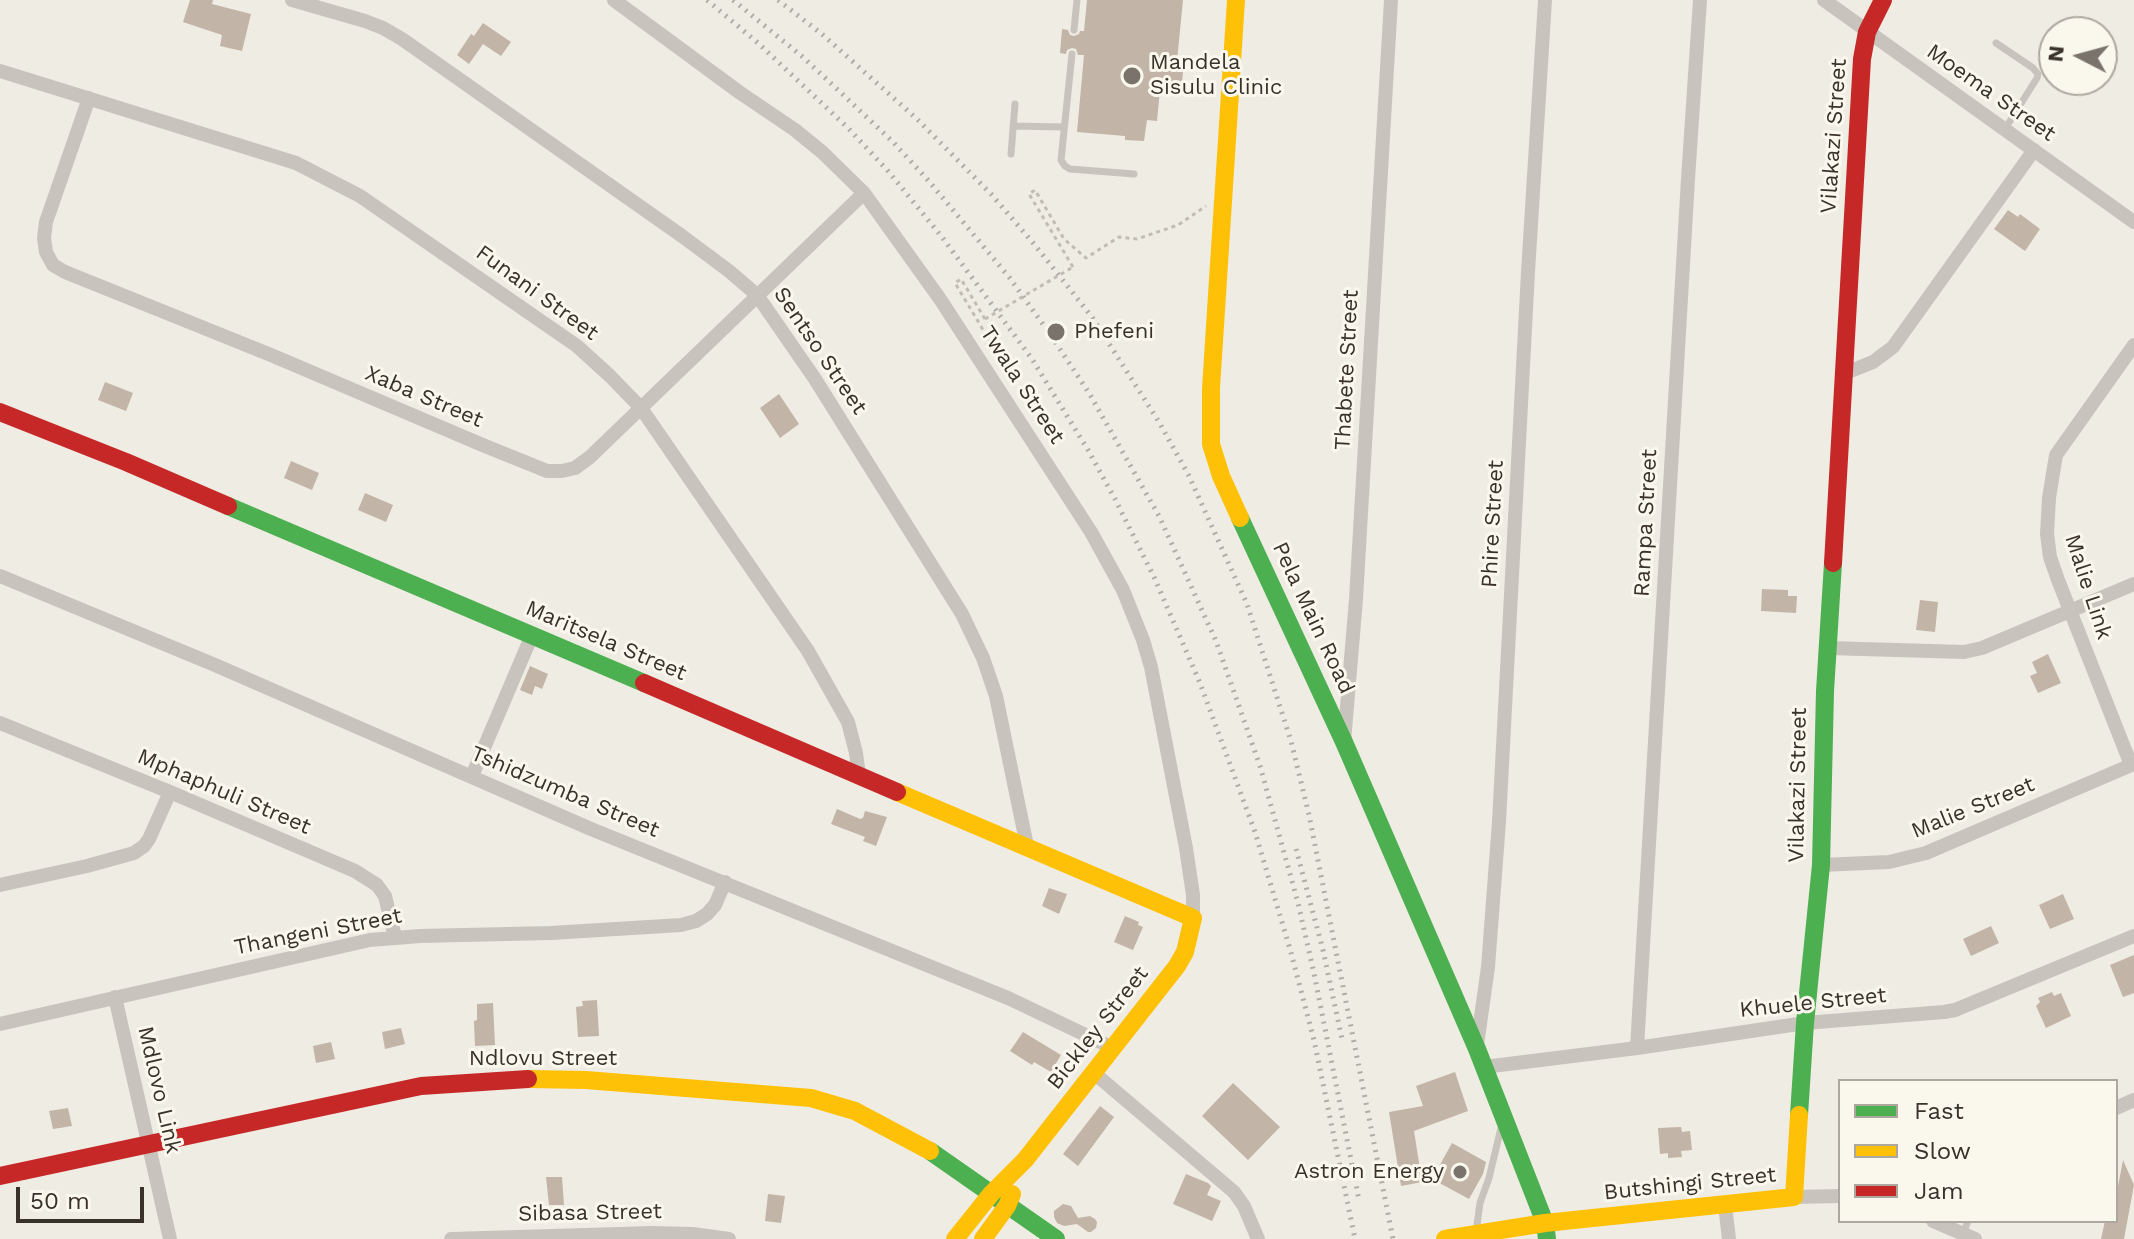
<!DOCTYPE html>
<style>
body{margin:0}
#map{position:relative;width:2134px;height:1239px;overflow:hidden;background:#efece4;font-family:"Work Sans",sans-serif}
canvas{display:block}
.legend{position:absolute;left:1838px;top:1079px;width:280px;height:144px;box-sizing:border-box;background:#faf7ed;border:2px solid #ada89f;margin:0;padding:10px 14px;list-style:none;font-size:24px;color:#39322b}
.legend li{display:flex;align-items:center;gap:16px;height:40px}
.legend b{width:40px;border:2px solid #ada89f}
.north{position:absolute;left:2038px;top:16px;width:80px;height:80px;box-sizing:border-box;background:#faf7ed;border:2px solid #ada89f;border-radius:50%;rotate:276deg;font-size:22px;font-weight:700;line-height:32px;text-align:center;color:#39322b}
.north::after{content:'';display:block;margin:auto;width:28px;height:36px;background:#79736c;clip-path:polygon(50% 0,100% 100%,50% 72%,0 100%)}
.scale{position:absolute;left:16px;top:1187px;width:128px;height:36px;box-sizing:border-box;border:4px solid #39322b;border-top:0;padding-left:10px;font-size:24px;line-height:28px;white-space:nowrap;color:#39322b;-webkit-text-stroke:6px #faf7ed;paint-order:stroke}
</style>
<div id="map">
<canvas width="2134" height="1239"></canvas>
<ul class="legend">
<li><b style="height:10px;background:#4caf50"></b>Fast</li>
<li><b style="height:10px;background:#ffc107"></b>Slow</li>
<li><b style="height:10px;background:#c62828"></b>Jam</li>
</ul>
<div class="north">N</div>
<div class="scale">50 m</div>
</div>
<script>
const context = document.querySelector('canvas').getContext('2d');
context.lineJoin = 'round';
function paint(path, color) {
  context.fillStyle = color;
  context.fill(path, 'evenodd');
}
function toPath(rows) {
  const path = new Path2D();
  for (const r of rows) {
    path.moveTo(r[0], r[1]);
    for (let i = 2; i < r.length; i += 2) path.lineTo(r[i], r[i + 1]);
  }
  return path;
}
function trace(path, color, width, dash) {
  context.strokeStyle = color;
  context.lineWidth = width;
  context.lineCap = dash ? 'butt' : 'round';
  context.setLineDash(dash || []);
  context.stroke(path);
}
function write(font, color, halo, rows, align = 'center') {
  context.font = font + ' "Work Sans",sans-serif';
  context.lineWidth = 6;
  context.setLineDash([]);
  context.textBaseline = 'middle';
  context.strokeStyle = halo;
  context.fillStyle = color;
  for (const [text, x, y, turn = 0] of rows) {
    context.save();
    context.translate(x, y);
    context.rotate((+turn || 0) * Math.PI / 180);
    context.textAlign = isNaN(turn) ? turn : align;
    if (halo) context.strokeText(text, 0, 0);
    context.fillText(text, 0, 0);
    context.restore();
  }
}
paint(toPath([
 [190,0,213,0,212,4,251,14,242,51,220,46,222,35,183,22],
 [1087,0,1183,0,1177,61,1184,62,1181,92,1160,90,1157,121,1147,120,1144,141,1125,140,1125,136,1077,132,1084,55,1078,55,1076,49,1072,48,1067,50,1066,54,1060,53,1062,29,1068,30,1070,35,1074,36,1079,34,1080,31,1084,31],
 [483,23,511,42,501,56,483,44,469,64,457,55,471,34,474,36],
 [2008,210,2018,217,2020,214,2040,229,2025,251,1994,229],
 [105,382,133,393,126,411,98,400],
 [779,394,799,424,780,438,760,408],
 [291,461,319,473,312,490,284,478],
 [365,493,393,505,386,522,358,510],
 [1762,589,1788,590,1788,596,1797,596,1796,613,1761,611],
 [1920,600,1938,602,1935,632,1916,630],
 [2048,654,2061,683,2038,693,2030,676,2037,673,2032,662],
 [530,666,548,674,542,689,535,686,532,695,520,690],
 [837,809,860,819,863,818,865,811,887,817,876,846,863,841,865,837,831,824],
 [1049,888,1067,894,1059,914,1042,906],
 [2063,894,2074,919,2050,929,2039,905],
 [1125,916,1139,922,1138,925,1143,927,1133,950,1114,942],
 [1991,926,1999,943,1971,956,1963,939],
 [2134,955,2134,993,2123,997,2110,965],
 [2052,992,2054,996,2061,993,2071,1016,2046,1028,2036,1006,2040,1002,2038,998],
 [597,1000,599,1036,578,1037,576,1007,583,1006,582,1001],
 [493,1003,495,1045,475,1046,474,1021,477,1020,477,1004],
 [401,1028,405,1044,385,1049,382,1032],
 [1023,1032,1061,1055,1051,1072,1034,1062,1032,1065,1010,1051],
 [331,1042,335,1059,316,1063,313,1046],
 [1455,1072,1468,1111,1414,1131,1422,1182,1401,1186,1389,1112,1423,1106,1416,1086],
 [1233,1083,1280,1127,1248,1160,1202,1116],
 [1100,1106,1114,1117,1078,1166,1063,1154],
 [68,1108,72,1126,53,1129,49,1111],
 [1681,1127,1682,1132,1690,1131,1692,1150,1681,1151,1682,1157,1668,1158,1668,1153,1660,1154,1658,1128],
 [1452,1143,1486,1162,1483,1174,1469,1199,1432,1179],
 [2123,1160,2134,1185,2124,1239,2101,1239,2105,1221,2116,1221,2116,1197],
 [1186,1174,1208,1183,1211,1186,1207,1195,1221,1201,1212,1221,1173,1204],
 [546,1177,562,1177,564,1205,549,1205],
 [768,1194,785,1196,781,1223,765,1221],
 [1063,1204,1071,1206,1078,1218,1090,1216,1095,1219,1097,1222,1096,1228,1091,1232,1088,1232,1077,1224,1064,1226,1057,1223,1054,1217,1054,1211]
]), '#c2b4a6');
trace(toPath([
 [1073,267,1029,194,1035,190,1064,239,1086,258,1119,237,1137,239,1178,225,1206,206],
 [985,319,961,279,955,283,991,343,986,345]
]), '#c1bdb5', 3, [4, 4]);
trace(toPath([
 [1074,30,1077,0],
 [1996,43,2033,68,2038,74,2037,78,2005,129],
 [1072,54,1061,160,1065,166,1070,169,1134,174],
 [1013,126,1064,127],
 [1011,154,1015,104],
 [1476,1232,1480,1203,1489,1178,1501,1128],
 [1963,1234,1968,1221]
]), '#c8c4bd', 7);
trace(toPath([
 [292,0,365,21,383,28,402,39,682,236,729,271,757,295,815,379,962,614,983,658,996,696,1027,846],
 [614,0,739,92,795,130,822,152,864,193,940,299,1091,532,1123,590,1143,640,1151,667,1186,848,1193,895,1193,918],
 [1824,0,2134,222],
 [0,71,296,163,360,196,577,346,610,376,641,408,808,651,848,722,856,753,859,775],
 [89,98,46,222,44,238,46,252,53,265,65,272,271,355,485,446,547,471,562,471,575,468,590,457,864,193],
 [1843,374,1873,362,1893,347,2034,150],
 [0,576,215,665,591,829,1008,998,1113,1048],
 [1828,648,1964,652,1982,648,2134,584],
 [0,723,170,792,355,871,377,885,385,896,395,937],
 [1344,742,1356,599,1391,0],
 [2131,765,2058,580,2050,557,2047,534,2049,498,2056,455,2134,345],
 [472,776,532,635],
 [1821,865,1889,862,1926,853,2134,764],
 [0,885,87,866,134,853,144,846,149,839,170,792],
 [115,997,170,1239],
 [0,1024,370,940,420,936,551,933,681,925,696,921,707,914,715,905,725,882],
 [1477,1045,1488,967,1499,822,1528,272,1545,0],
 [1637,1048,1688,179,1700,0],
 [1484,1067,1637,1048,1805,1023,1944,1012,1955,1010,2134,936],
 [1094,1073,1234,1192,1244,1206,1258,1239],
 [2116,1108,2134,1100],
 [1794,1197,1840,1196],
 [1725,1205,1729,1239],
 [1933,1221,1975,1239],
 [451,1239,652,1233,693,1234,729,1239]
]), '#c8c4bd', 14);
trace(toPath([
 [228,506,644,683],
 [1240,518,1344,742,1477,1049,1545,1223,1547,1239],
 [1799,1115,1805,1023,1821,865,1825,691,1833,563],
 [930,1151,1056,1239]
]), '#4caf50', 18);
trace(toPath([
 [1236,0,1211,388,1211,444,1221,476,1240,518],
 [897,792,1193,918,1185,952,1177,966,1025,1160,991,1194,955,1239],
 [528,1079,586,1080,811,1098,855,1111,930,1151],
 [983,1239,1007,1206,1012,1194],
 [1445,1239,1545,1223,1794,1197,1799,1115]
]), '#ffc107', 18);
trace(toPath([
 [0,412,126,462,228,506],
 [1833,563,1862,59,1867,32,1883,0],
 [644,683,897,792],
 [0,1176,421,1086,528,1079]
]), '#c62828', 18);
trace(toPath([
 [707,0,758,43,848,128,888,171,942,237,1032,359,1088,450,1115,499,1154,577,1200,683,1255,832,1290,949,1314,1040,1355,1239],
 [733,0,804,58,893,142,927,179,1009,277,1050,334,1089,393,1159,516,1216,641,1260,766,1298,903,1314,973,1359,1200],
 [778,0,823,35,917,119,991,194,1034,244,1092,317,1159,422,1189,476,1247,604,1291,741,1309,815,1393,1239],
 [1296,849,1323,950,1342,1039]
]), '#b0ada7', 5, [2, 6]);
trace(toPath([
 [985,319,1073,267]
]), '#c1bdb5', 3, [4, 4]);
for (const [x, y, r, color] of [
 [1132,76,10,"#79736c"],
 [1056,332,10,"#79736c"],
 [1460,1172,8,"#79736c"]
]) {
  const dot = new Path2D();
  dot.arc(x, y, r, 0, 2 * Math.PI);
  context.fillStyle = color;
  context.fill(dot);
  trace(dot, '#faf7ed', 3);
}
write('22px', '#39322b', '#faf7ed', [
 ["Mandela",1150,63],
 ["Sisulu Clinic",1150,88],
 ["Phefeni",1074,332],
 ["Astron Energy",1444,1172,"right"]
], 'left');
write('22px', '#39322b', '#faf7ed', [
 ["Moema Street",1991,93,35],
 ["Vilakazi Street",1834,136,-86],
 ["Funani Street",537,293,36],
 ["Sentso Street",820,351,56],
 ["Thabete Street",1347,370,-87],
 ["Twala Street",1022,385,57],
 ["Xaba Street",424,397,23],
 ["Rampa Street",1646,523,-87],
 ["Phire Street",1493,524,-87],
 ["Malie Link",2088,587,72],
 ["Pela Main Road",1313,618,65],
 ["Maritsela Street",606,641,23],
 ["Vilakazi Street",1798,785,-89],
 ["Mphaphuli Street",224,792,23],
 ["Tshidzumba Street",565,792,23],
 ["Malie Street",1973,808,-22],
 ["Thangeni Street",318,932,-11],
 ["Khuele Street",1813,1003,-6],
 ["Bickley Street",1098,1028,-52],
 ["Ndlovu Street",543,1059],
 ["Mdlovo Link",159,1090,77],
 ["Butshingi Street",1690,1184,-6],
 ["Sibasa Street",590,1213,-1]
]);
</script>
